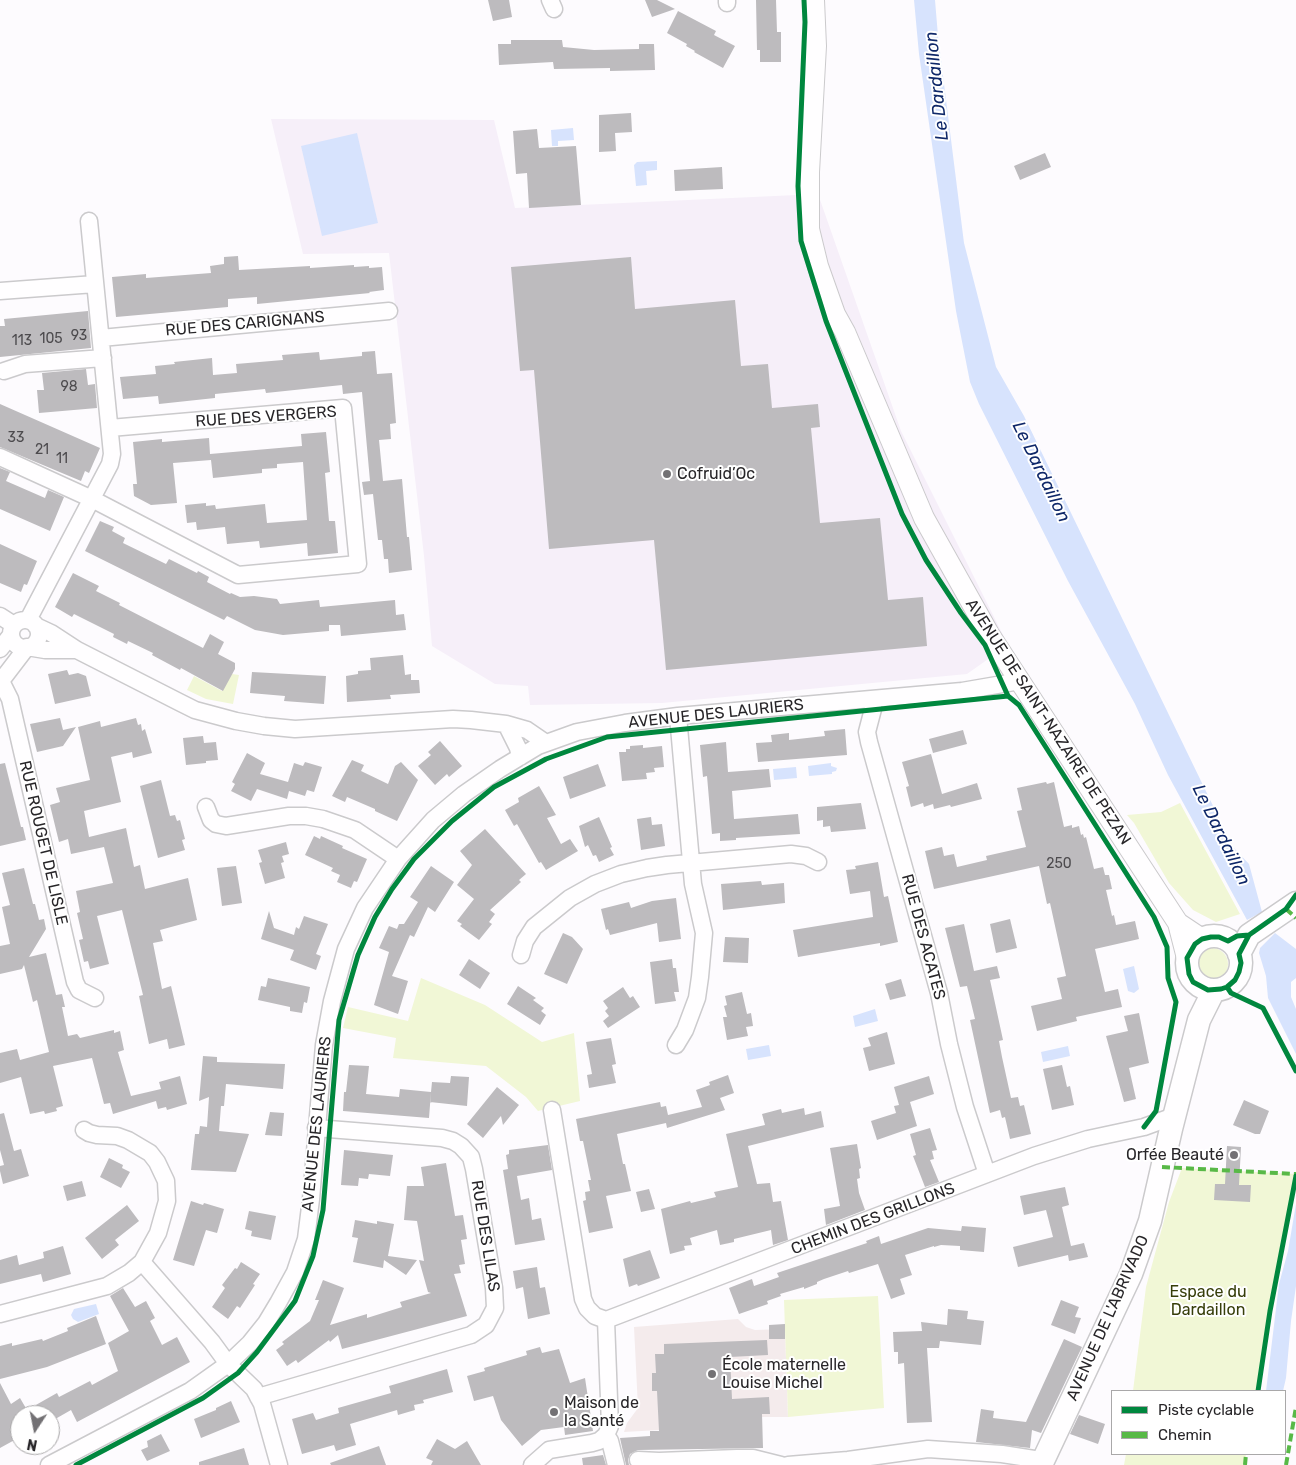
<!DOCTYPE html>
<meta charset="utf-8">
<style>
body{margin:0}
#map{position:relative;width:1296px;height:1465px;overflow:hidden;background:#fdfbfe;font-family:Rubik,sans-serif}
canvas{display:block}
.legend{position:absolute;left:1111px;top:1390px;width:175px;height:65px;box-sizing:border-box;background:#fff;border:1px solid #a9a8a9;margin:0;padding:6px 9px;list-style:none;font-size:15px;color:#282629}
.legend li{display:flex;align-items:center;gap:10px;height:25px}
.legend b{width:25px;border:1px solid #a9a8a9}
.north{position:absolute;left:10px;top:1405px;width:50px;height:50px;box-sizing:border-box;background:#fff;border:1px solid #a9a8a9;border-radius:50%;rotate:191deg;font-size:14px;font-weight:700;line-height:20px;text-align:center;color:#282629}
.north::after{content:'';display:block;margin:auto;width:18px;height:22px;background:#737174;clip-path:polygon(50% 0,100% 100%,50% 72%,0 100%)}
</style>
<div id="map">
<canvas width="1296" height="1465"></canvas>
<ul class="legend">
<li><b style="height:6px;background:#00873e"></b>Piste cyclable</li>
<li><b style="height:6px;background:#58b947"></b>Chemin</li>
</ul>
<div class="north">N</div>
</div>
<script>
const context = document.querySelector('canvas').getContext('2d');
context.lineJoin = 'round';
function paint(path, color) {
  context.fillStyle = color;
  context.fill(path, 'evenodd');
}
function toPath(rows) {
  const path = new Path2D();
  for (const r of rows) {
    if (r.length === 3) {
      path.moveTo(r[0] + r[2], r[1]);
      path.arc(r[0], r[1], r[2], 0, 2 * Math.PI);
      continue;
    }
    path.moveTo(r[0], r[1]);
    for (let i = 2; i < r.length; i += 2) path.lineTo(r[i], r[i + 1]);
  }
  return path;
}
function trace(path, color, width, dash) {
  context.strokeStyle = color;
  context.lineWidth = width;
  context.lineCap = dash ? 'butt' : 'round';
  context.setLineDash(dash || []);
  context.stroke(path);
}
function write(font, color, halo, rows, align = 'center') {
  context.font = font + ' Rubik,sans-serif';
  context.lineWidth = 4;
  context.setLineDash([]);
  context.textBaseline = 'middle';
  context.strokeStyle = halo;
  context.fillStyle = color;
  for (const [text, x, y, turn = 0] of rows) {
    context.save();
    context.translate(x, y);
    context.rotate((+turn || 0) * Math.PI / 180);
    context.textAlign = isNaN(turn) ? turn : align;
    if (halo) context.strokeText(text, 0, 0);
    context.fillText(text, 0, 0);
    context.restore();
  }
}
paint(toPath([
 [271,119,494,120,515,208,818,194,901,431,1008,645,967,674,662,703,530,705,528,686,495,684,432,646,424,556,389,253,303,254]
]), '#f6eff9');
paint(toPath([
 [738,1319,746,1327,755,1330,785,1329,788,1417,762,1417,762,1424,624,1432,627,1423,638,1408,634,1327]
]), '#f4ebec');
paint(toPath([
 [232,674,239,675,233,704,206,699,187,690,194,676,222,691],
 [1180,803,1240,914,1216,922,1193,910,1169,883,1134,823,1127,815,1161,812],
 [1212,964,16],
 [421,978,485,1005,542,1042,574,1033,580,1101,538,1111,526,1097,486,1066,393,1058,396,1038,343,1028,348,1007,408,1021],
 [1182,1168,1296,1174,1270,1311,1258,1391,1133,1391,1146,1287,1169,1202],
 [878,1296,884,1408,788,1417,784,1300],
 [1126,1454,1246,1454,1245,1465,1124,1465]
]), '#f1f7d6');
paint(toPath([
 [914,0,935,0,938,36,964,243,996,367,1024,416,1233,847,1249,864,1262,912,1247,920,1168,775,1135,704,1068,581,979,404,970,382,956,311,919,54],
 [573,128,574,140,558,141,558,146,552,146,551,130],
 [357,133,378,223,322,236,301,146],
 [657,161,657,170,646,171,647,185,636,186,634,165,637,162],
 [831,763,831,766,837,768,836,771,832,772,832,774,809,776,808,766],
 [796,767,797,778,774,780,773,769],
 [1275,933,1296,949,1296,978,1291,982,1291,997,1296,1009,1296,1054,1268,998,1266,976,1259,953,1260,948],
 [1134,966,1139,989,1134,993,1128,991,1123,969],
 [875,1009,878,1021,855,1027,853,1016],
 [769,1045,771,1056,748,1060,746,1049],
 [1068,1046,1070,1056,1043,1062,1041,1052],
 [1296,1204,1296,1286,1291,1321,1286,1378,1283,1391,1266,1391,1279,1284,1288,1251],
 [96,1304,99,1314,78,1322,73,1319,71,1315,74,1309]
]), '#d7e3fd');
paint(toPath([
 [488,0,509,0,512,17,493,21],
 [645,0,657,0,675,9,652,17],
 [756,0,776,0,777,32,781,32,781,62,760,62,760,50,757,50],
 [678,11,716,31,714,35,735,46,723,68,694,52,695,51,686,46,687,44,667,33],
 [511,40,562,40,563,47,594,50,639,49,639,44,654,44,655,70,610,71,610,68,554,69,553,62,499,65,498,44,511,44],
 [631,113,632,132,615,133,616,151,599,152,599,115],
 [537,129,539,148,576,146,581,205,529,208,527,173,516,174,513,131],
 [1045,153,1051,167,1020,180,1014,166],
 [722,167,723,189,675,191,674,170],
 [238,256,239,270,310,266,310,268,354,265,354,267,369,266,369,268,382,267,384,290,369,292,370,293,257,304,257,297,228,299,228,307,116,317,112,277,146,274,146,278,211,273,210,266,224,264,224,257],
 [631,257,635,309,735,300,741,366,768,364,772,408,818,404,820,427,811,428,820,523,880,518,888,600,923,597,927,646,666,670,654,540,549,549,534,370,520,371,511,267],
 [88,311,91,348,0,357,0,326,5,326,4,319],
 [375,351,377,374,392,373,396,423,390,424,391,439,379,440,383,481,402,479,407,537,409,537,412,570,389,573,388,559,384,559,382,540,378,540,373,494,364,495,362,482,370,481,362,392,343,394,342,385,266,393,265,389,215,394,215,398,159,404,158,396,123,399,120,377,156,374,155,366,175,364,174,362,212,358,213,375,237,373,236,364,283,360,282,355,319,352,320,360,362,356,362,352],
 [86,369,88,385,95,384,97,408,39,413,37,390,44,390,42,373],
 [0,404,100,448,89,473,85,471,81,481,0,447],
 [326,432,330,472,325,473,329,521,335,521,338,553,308,556,307,543,260,548,259,541,227,544,225,527,197,530,196,522,187,523,185,505,206,503,206,506,215,505,216,509,265,504,267,523,307,520,303,462,277,464,277,468,262,469,262,473,213,478,211,460,173,463,177,503,151,505,134,496,133,484,137,484,133,442,162,439,162,442,209,438,210,454,302,446,301,434],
 [0,468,10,472,6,481,45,498,48,490,64,497,50,531,0,509],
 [100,521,114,527,112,531,125,538,123,543,166,564,169,559,197,573,198,571,209,577,207,582,230,594,231,593,240,597,254,596,277,599,280,604,319,600,320,607,395,600,396,615,404,614,406,630,341,636,340,625,329,625,329,631,283,635,255,630,227,616,224,620,85,551],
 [0,544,37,561,27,585,24,584,21,592,0,583],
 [73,573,99,586,96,591,120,603,119,605,203,648,210,634,224,642,218,654,235,663,235,669,223,691,181,668,180,670,152,655,153,653,128,641,127,644,113,637,114,634,74,614,72,617,55,607],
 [403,655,405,675,411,674,411,680,419,680,420,693,390,695,391,699,347,702,346,676,358,674,358,671,371,670,370,658],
 [67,670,69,675,78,673,86,676,91,696,55,704,48,674],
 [252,672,326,676,324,704,284,701,285,696,250,693],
 [60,718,63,730,76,727,63,746,37,752,30,724],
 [136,718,138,725,141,724,142,731,145,729,152,753,133,758,132,752,111,757,121,802,84,811,89,837,126,828,134,867,140,865,145,889,188,878,197,920,160,930,163,941,153,943,162,989,171,986,185,1045,169,1049,167,1039,149,1044,139,996,143,995,122,910,97,916,109,964,90,969,88,961,84,962,79,940,83,939,77,913,80,912,76,891,113,883,104,847,71,854,68,839,59,842,50,805,60,802,56,788,90,780,78,727,100,721,101,727],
 [845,729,847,755,758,762,756,743,772,742,771,735,789,733,789,740,825,736,824,731],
 [963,730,967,744,933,753,929,739],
 [203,736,204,743,216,742,218,760,206,761,206,763,186,765,183,738],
 [440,741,462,766,449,777,447,774,435,785,418,766,431,755,428,752],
 [726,742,728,772,769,769,771,787,732,791,734,819,798,814,800,834,736,838,736,840,720,841,720,833,712,834,707,776,703,777,700,745],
 [643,745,643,748,662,746,664,767,654,768,655,772,646,773,647,779,622,781,619,752,626,752,626,749,630,749,630,746],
 [247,753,265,763,260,774,288,782,294,763,303,766,305,762,322,767,314,792,307,790,305,796,289,791,287,799,257,789,251,801,231,791,235,784,232,782],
 [931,754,942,794,977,783,982,799,951,807,950,805,934,809,933,804,924,807,923,803,911,807,906,787,909,786,902,762],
 [352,760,364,765,361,771,388,784,395,766,401,762,418,780,397,821,375,811,375,809,347,797,345,802,332,796],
 [5,763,21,827,23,827,26,840,0,846,0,764],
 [598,764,606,786,570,799,563,777],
 [161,780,170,816,175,815,177,821,180,820,185,839,182,840,185,850,158,858,140,786],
 [1046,782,1047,784,1054,782,1064,827,1072,825,1072,828,1079,826,1081,835,1083,834,1084,838,1086,837,1094,869,1103,867,1105,875,1109,875,1112,889,1106,890,1112,916,1114,915,1116,925,1135,921,1139,939,1095,949,1105,992,1118,989,1122,1007,1076,1017,1077,1021,1037,1031,1031,1006,1062,999,1057,978,1066,976,1050,903,1047,904,1039,866,934,889,925,851,942,847,944,856,954,854,957,867,987,860,986,856,1026,847,1017,811,1022,810,1017,788],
 [539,786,556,815,547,818,561,844,570,839,578,851,546,870,541,862,539,863,517,824,514,826,505,810,519,802,518,798],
 [861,803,866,829,831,832,830,826,823,827,823,820,817,821,817,807],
 [599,817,612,847,610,848,614,855,599,862,596,855,593,856,588,845,585,847,579,826],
 [651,817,652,825,662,824,665,846,641,850,637,819],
 [485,829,526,874,519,880,521,882,490,910,495,914,489,922,492,924,479,940,460,926,462,924,457,921,474,899,457,885,472,865,460,851],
 [314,836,320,839,321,836,343,846,342,848,367,859,357,882,354,881,351,888,337,882,340,875,331,871,333,868,305,855],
 [286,842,289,854,282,856,284,862,281,863,285,878,265,884,259,863,262,862,258,850],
 [878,862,884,897,888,896,898,942,880,946,880,943,798,957,793,930,873,917,870,891,850,894,846,870,856,869,855,866],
 [236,866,242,903,222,906,217,868],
 [431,866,454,882,435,912,428,907,414,937,410,935,392,976,408,981,398,1014,374,1005,389,952,379,948,389,926,397,929,399,924,404,924,418,902,410,897],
 [24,868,33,904,35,904,39,920,44,919,46,929,29,957,46,953,56,995,62,994,65,1007,62,1007,68,1036,77,1034,80,1038,114,1030,114,1033,120,1031,124,1050,118,1052,131,1096,161,1089,159,1082,180,1076,187,1104,167,1110,166,1107,158,1109,156,1101,113,1114,110,1103,104,1104,92,1058,53,1066,63,1106,56,1108,57,1111,45,1114,44,1111,30,1114,21,1077,0,1083,0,1053,17,1049,20,1060,49,1052,37,1000,33,1002,24,965,22,969,0,974,0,946,10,944,2,907,10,905,2,873],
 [761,881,762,885,784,883,785,903,723,910,721,884],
 [676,898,681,939,659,942,657,923,610,935,608,929,606,930,601,909,629,902,631,908,652,901],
 [269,911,274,928,294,935,296,927,299,929,304,916,328,924,316,954,321,956,316,970,290,960,294,950,261,939],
 [1010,919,1017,948,996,953,990,924],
 [964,924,974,971,997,966,1000,978,990,980,1003,1040,999,1041,1002,1057,1011,1098,1018,1097,1020,1106,1024,1105,1031,1134,1010,1139,1005,1117,1002,1118,1000,1110,990,1113,970,1020,975,1019,967,986,960,987,945,928],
 [563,933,572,937,583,949,567,984,544,974],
 [725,937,749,938,748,963,723,962],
 [469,959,490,973,480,989,459,975],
 [672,959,673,968,676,968,679,992,674,992,676,1001,655,1004,650,962],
 [268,978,310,987,307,1003,304,1002,302,1013,290,1011,290,1007,258,1000,261,986,266,987],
 [901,979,906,996,890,1000,885,984],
 [518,986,536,998,533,1000,544,1008,541,1011,546,1015,540,1025,507,1004],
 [623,987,630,998,633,996,640,1007,608,1028,603,1021,609,1016,605,1011,608,1008,603,1001],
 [742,992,747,1014,751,1013,753,1026,746,1027,748,1036,727,1040,723,1017,727,1017,724,1006,727,1005,725,996],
 [1139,1013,1149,1063,1129,1068,1136,1099,1124,1102,1106,1036,1128,1031,1124,1016],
 [887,1032,895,1064,869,1071,863,1048,871,1046,868,1038],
 [611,1038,616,1064,612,1065,616,1083,589,1088,587,1075,592,1074,586,1042],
 [203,1056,217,1057,217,1062,285,1064,283,1089,226,1084,224,1106,221,1106,219,1131,249,1134,236,1172,191,1170,195,1134,199,1134,200,1126,207,1127,209,1097,199,1101],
 [349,1065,369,1066,366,1094,399,1097,400,1089,431,1092,429,1118,343,1111,344,1092,346,1092],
 [1062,1065,1067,1087,1070,1086,1074,1105,1052,1110,1043,1069],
 [728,1075,734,1093,720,1098,725,1110,667,1128,666,1123,617,1134,623,1164,625,1164,631,1191,606,1196,613,1228,589,1233,583,1201,586,1200,585,1192,590,1191,588,1180,591,1180,583,1141,580,1141,576,1119,660,1102,661,1107,666,1106,668,1115,702,1107,696,1090,710,1085,709,1082],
 [451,1076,469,1077,467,1106,430,1102,432,1082,450,1083],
 [929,1076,934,1094,910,1102,917,1126,877,1140,871,1121,896,1113,894,1106,899,1105,894,1087],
 [497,1087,519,1105,503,1125,501,1116,500,1117,483,1138,467,1124],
 [1244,1100,1269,1111,1260,1134,1255,1134,1233,1125],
 [804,1108,805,1115,821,1111,824,1127,748,1146,757,1184,770,1183,773,1202,781,1201,788,1240,773,1245,771,1230,734,1239,734,1242,720,1245,717,1230,690,1238,692,1245,684,1246,685,1250,670,1254,661,1209,690,1201,691,1203,716,1197,714,1192,738,1187,726,1134,765,1125,762,1114,781,1109,782,1113],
 [270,1112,284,1113,282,1136,265,1135],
 [4,1113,14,1151,21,1149,29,1176,3,1184,0,1171,0,1166,4,1165,0,1150,0,1114],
 [930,1128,937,1150,932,1151,934,1159,930,1160,939,1182,925,1187,913,1156,916,1155,910,1134],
 [857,1144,861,1168,859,1169,860,1178,857,1179,859,1193,865,1210,826,1225,824,1209,840,1206,830,1148],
 [548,1145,552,1170,517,1176,521,1200,529,1198,532,1220,541,1218,545,1240,515,1245,503,1170,508,1169,506,1155,509,1154,509,1150],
 [1227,1146,1241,1147,1239,1185,1251,1185,1250,1202,1214,1200,1215,1184,1225,1184],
 [344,1150,393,1155,390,1176,369,1174,368,1179,359,1178,358,1186,341,1185],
 [109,1158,123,1165,122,1168,130,1172,121,1188,100,1177],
 [446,1163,455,1216,463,1215,467,1239,461,1240,465,1264,459,1265,461,1273,454,1274,467,1316,342,1349,338,1335,330,1342,329,1340,298,1363,296,1360,287,1366,276,1350,284,1344,282,1342,310,1321,319,1300,315,1300,323,1280,344,1288,330,1325,367,1314,367,1318,402,1307,400,1302,431,1293,428,1292,419,1260,424,1261,417,1221,404,1220,407,1186,424,1186,421,1167],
 [82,1181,86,1196,67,1201,63,1186],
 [1065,1187,1069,1205,1062,1207,1071,1246,1084,1243,1088,1257,1069,1261,1068,1255,1018,1267,1013,1247,1053,1237,1046,1210,1024,1215,1020,1196],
 [649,1189,655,1209,641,1212,636,1192],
 [191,1201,203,1205,204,1203,224,1209,217,1233,206,1230,194,1266,173,1260],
 [127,1205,139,1221,115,1240,119,1245,102,1259,85,1238],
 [249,1211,276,1216,271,1240,251,1236,252,1231,245,1229],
 [355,1220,377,1224,377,1221,394,1224,388,1256,417,1260,406,1275,384,1260,383,1268,353,1262,358,1238,352,1237],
 [962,1226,986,1228,984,1252,960,1250,960,1246,941,1245,934,1247,934,1246,905,1255,912,1275,900,1279,905,1294,891,1299,878,1264,849,1273,848,1271,824,1279,817,1282,817,1284,804,1289,804,1287,780,1294,781,1296,767,1301,768,1304,739,1314,729,1288,752,1279,754,1286,779,1277,777,1273,867,1243,866,1241,879,1236,881,1244,928,1228,961,1231],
 [63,1246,71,1274,43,1282,41,1274,0,1284,0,1260,17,1255,19,1265,44,1258,43,1252],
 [650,1250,660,1278,638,1286,637,1284,629,1287,623,1259],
 [241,1262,260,1274,253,1284,255,1285,240,1308,237,1306,228,1319,212,1307,225,1288,222,1285,235,1268,237,1269],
 [537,1267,540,1288,545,1287,550,1314,528,1319,523,1287,516,1289,513,1271],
 [123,1288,135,1307,146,1301,155,1318,150,1321,162,1345,177,1337,190,1362,77,1422,71,1410,50,1422,50,1415,20,1415,20,1437,0,1448,0,1383,11,1404,20,1398,27,1410,57,1393,59,1397,90,1381,92,1385,118,1371,108,1343,129,1331,110,1296],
 [1061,1300,1079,1307,1075,1317,1081,1318,1075,1334,1051,1325],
 [948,1309,968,1311,967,1319,984,1321,981,1345,940,1341,939,1348,927,1348,932,1422,907,1423,904,1363,898,1364,898,1352,894,1352,893,1332,922,1331,921,1322,947,1325],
 [96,1316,106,1344,47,1367,0,1379,0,1346,12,1343,12,1346,42,1339,43,1341,68,1331,67,1328],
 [785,1324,785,1339,769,1339,769,1325],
 [1064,1339,1082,1347,1041,1433,1032,1430,1030,1448,976,1442,981,1409,994,1411,993,1418,1026,1422],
 [767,1340,768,1355,730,1357,732,1399,769,1397,770,1414,762,1414,763,1448,638,1450,630,1454,628,1460,629,1465,626,1465,620,1438,650,1436,650,1431,659,1431,657,1391,652,1391,652,1373,656,1373,655,1354,664,1354,664,1344],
 [540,1347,542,1353,559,1349,570,1383,585,1378,593,1431,565,1435,564,1427,541,1430,522,1446,501,1420,493,1396,474,1401,467,1376,485,1371,484,1368,527,1355,526,1351],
 [447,1369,453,1392,423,1400,424,1403,414,1405,415,1410,398,1415,397,1410,350,1424,356,1445,336,1451,334,1445,302,1454,292,1419,313,1413,316,1420,339,1413,338,1408,391,1393,389,1386],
 [231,1401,240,1422,201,1438,194,1419,216,1410,216,1408],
 [1079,1415,1105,1424,1098,1444,1070,1434],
 [161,1434,170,1451,147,1461,141,1450,148,1447,147,1441],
 [437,1439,455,1449,467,1441,481,1465,431,1465,433,1461,426,1458],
 [379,1446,386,1465,331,1465,330,1463],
 [244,1448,249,1465,199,1465,199,1462],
 [603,1455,606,1465,583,1465,582,1458]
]), '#bdbbbe');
const minor = toPath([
 [550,0,554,9],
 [727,3,727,0],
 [0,291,95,284],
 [101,338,389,311],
 [4,371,25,364,103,358],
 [0,457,92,499,238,575,358,564,343,408,110,428],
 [0,616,14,625],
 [28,620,110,464,112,454,89,221],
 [25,634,14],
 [36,626,51,633,77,650,179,702,195,710,236,721,264,726,295,729,453,719,471,720,506,724,527,730,546,743],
 [0,649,11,635],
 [1,681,10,699,75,982,79,990,95,998],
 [1,681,27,647,45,650,77,650],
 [873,699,873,709,867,732,869,742,939,993,949,1044,965,1107,987,1174],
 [506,724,518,748,520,757],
 [206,807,211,820,216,824,226,826,289,816,306,816,323,819,355,830,398,859],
 [521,955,525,941,534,927,570,898,595,884,621,874,647,868,667,865,791,854,806,856,818,862],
 [676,1045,685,1030,697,998,700,977,704,933,693,884,678,716],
 [552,1110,583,1299,587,1308,595,1316,606,1320,610,1426,606,1435,610,1441,616,1465],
 [84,1130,89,1133,97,1135,117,1136,128,1140,150,1153,157,1162,166,1181,167,1201,158,1233,142,1262,212,1342,228,1364,254,1389,262,1404,279,1465],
 [0,1314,107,1286,129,1273,142,1262],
 [606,1320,1034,1156,1088,1139,1144,1127,1174,1116],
 [258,1397,471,1335,486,1325,495,1308,494,1288,474,1169,471,1157,461,1146,453,1141,442,1138,316,1128],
 [638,1460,659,1461,737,1458,753,1458,781,1465],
 [49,1465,190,1391,228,1364,250,1343,266,1323,278,1303,295,1272,306,1239,311,1199,324,1045,332,1001,346,949,365,908,398,859,433,820,464,794,500,769,538,746,577,732,625,723,678,716,962,691,1020,681],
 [532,1465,549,1450,592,1443,599,1441,606,1435],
 [788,1465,848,1460,928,1449,1002,1454,1034,1459,1042,1463]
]);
const tertiary = toPath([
 [814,0,816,46,809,172,809,229,818,266,835,314,845,332,924,518,989,634,1178,923,1187,958],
 [1178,923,1202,939]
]);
const secondary = toPath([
 [1214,963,27],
 [1239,954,1249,935,1296,903],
 [1041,1465,1131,1274,1150,1221,1171,1129,1199,1020,1214,990]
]);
trace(minor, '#cbcacc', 19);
trace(tertiary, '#cbcacc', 22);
trace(secondary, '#cbcacc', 25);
trace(minor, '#fffeff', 16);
trace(tertiary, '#fffeff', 20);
trace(secondary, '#fffeff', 22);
trace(toPath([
 [1286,909,1296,918],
 [1162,1167,1296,1174],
 [1245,1465,1246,1454],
 [1286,1465,1296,1407]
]), '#58b947', 4, [8, 4]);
trace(toPath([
 [804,0,805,22,798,186,801,241,826,321,902,514,926,560,961,613,985,645,1008,696,1019,705,1154,917,1167,947,1168,978,1176,1002,1156,1111,1144,1127],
 [1249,935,1237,936,1228,941,1219,937,1211,937,1202,939,1195,944,1187,958,1189,974,1193,982,1208,990,1221,989,1227,987,1235,980,1239,972,1241,963,1239,954,1249,935,1286,909,1296,895],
 [1227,987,1231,993,1263,1008,1296,1071],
 [1258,1391,1270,1311,1296,1176],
 [76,1465,203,1398,238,1373,257,1352,295,1301,313,1256,323,1210,339,1020,358,955,375,917,392,889,414,859,452,821,494,787,546,759,607,737,1008,696]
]), '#00873e', 5);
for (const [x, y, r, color] of [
 [667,474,5,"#737174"],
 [1234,1155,5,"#737174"],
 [712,1374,5,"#737174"],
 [554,1412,5,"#737174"]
]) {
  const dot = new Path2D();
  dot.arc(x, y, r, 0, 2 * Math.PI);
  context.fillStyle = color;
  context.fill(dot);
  trace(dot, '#fff', 2);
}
write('14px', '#4d4b4e', null, [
 ["93",79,336],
 ["105",51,339],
 ["113",22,341],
 ["98",69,387],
 ["33",16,438],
 ["21",42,450],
 ["11",62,459],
 ["250",1059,864]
]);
write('16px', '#282629', '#fff', [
 ["RUE DES CARIGNANS",245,324,-5],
 ["RUE DES VERGERS",266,417,-4],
 ["AVENUE DES LAURIERS",716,714,-6],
 ["AVENUE DE SAINT-NAZAIRE DE PEZAN",1048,722,57],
 ["RUE ROUGET DE LISLE",43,843,77],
 ["RUE DES ACATES",923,937,75],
 ["AVENUE DES LAURIERS",317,1124,-84],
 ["CHEMIN DES GRILLONS",873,1219,-21],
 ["RUE DES LILAS",485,1236,81],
 ["AVENUE DE L'ABRIVADO",1108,1318,-66]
]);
write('16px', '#282629', '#fff', [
 ["Cofruid’Oc",677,474],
 ["Orfée Beauté",1224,1155,"right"],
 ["École maternelle",722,1365],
 ["Louise Michel",722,1383],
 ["Maison de",564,1403],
 ["la Santé",564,1421]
], 'left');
write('16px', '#373e0a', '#fff', [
 ["Espace du",1208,1292],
 ["Dardaillon",1208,1310]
]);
write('italic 18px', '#0f2869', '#fff', [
 ["Le Dardaillon",937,86,-96],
 ["Le Dardaillon",1041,472,64],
 ["Le Dardaillon",1221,835,64]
]);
</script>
